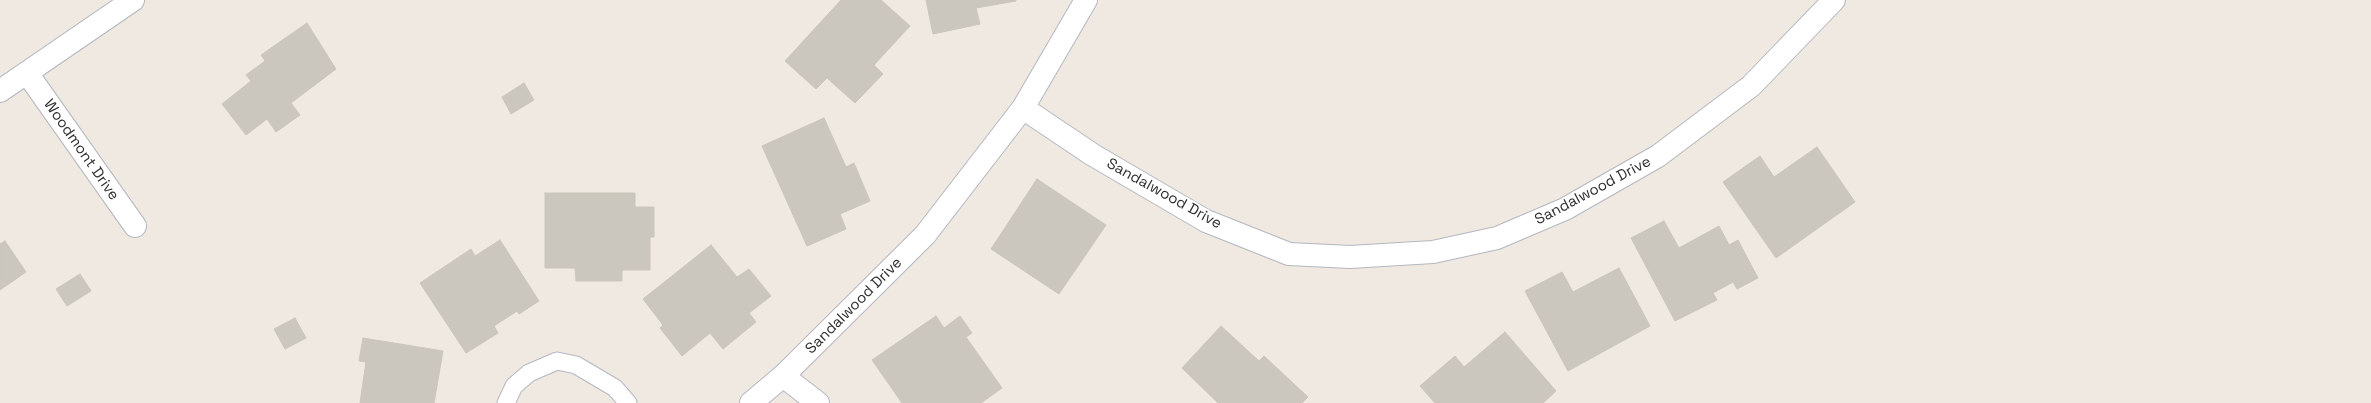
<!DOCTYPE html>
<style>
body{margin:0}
canvas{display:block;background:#efe9e1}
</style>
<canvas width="2371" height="403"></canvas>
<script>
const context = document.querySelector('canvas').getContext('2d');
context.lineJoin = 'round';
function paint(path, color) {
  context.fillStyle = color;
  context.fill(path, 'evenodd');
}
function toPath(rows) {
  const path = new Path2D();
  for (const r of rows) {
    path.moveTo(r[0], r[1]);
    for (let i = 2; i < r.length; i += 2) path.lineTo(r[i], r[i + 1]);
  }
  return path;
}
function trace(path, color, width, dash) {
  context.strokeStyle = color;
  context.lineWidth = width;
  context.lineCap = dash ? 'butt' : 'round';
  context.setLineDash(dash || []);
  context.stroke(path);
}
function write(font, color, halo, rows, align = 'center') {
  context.font = font + ' "Space Grotesk",sans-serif';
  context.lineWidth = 4;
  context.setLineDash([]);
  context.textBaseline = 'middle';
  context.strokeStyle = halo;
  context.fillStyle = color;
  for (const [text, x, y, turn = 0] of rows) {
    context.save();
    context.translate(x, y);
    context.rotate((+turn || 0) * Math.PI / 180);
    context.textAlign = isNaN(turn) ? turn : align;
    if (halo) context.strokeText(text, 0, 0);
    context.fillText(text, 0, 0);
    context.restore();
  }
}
const building = toPath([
 [841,0,881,0,910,26,874,65,883,74,855,103,827,78,816,89,785,61,841,0],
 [926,0,1016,0,1016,1,976,8,980,24,933,34,926,0],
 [307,23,336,69,291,103,300,115,276,132,267,119,246,135,222,104,251,81,246,75,265,61,261,55,307,23],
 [524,83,534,100,511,114,502,97,524,83],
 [824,118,846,167,854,163,870,201,840,214,846,229,807,246,762,146,824,118],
 [1817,147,1855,202,1776,258,1723,182,1760,156,1774,177,1817,147],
 [1037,179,1106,225,1059,294,991,249,1037,179],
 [545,193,635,193,635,207,654,207,654,237,650,237,650,270,622,270,622,281,576,281,575,268,545,268,545,193],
 [1664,221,1679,248,1719,226,1729,245,1738,240,1758,278,1737,289,1733,282,1713,293,1717,300,1675,321,1631,238,1664,221],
 [500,240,539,301,519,314,517,311,494,326,498,333,466,353,420,283,471,249,475,256,500,240],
 [5,241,26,272,0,290,0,244,5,241],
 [711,245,737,277,749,269,771,296,749,313,756,322,723,349,710,333,682,356,660,328,663,325,643,299,711,245],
 [1619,268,1650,326,1568,371,1525,291,1562,272,1573,292,1619,268],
 [80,274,91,291,67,306,56,289,80,274],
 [936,316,944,328,960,316,972,333,966,337,1002,388,981,403,902,403,872,360,936,316],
 [295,318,306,338,285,349,274,329,295,318],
 [1221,326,1259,361,1264,356,1308,397,1302,403,1218,403,1182,368,1221,326],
 [1505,332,1556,391,1543,403,1435,403,1420,386,1455,356,1464,367,1505,332],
 [363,338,443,351,434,403,360,403,366,362,359,361,363,338]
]);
paint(building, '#cbc7bf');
trace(building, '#cbc5ba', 1);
const lane = toPath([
 [506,403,514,386,529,373,557,361,576,365,615,388,628,403]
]);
const street = toPath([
 [27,73,135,226],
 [0,91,133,0],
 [1023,108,1093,155,1206,221,1289,254,1350,257,1433,252,1497,238,1565,209,1658,156,1751,86,1834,0],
 [783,376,818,403],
 [751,403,783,376,925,235,1023,108,1086,0]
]);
trace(lane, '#b4b7c1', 19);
trace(street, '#b4b7c1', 24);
trace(lane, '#fff', 17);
trace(street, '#fff', 22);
write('15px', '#2e2e2e', '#fff', [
 ["Woodmont Drive",81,150,55],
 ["Sandalwood Drive",1593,191,-28],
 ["Sandalwood Drive",1164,194,29],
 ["Sandalwood Drive",854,306,-45]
]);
</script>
